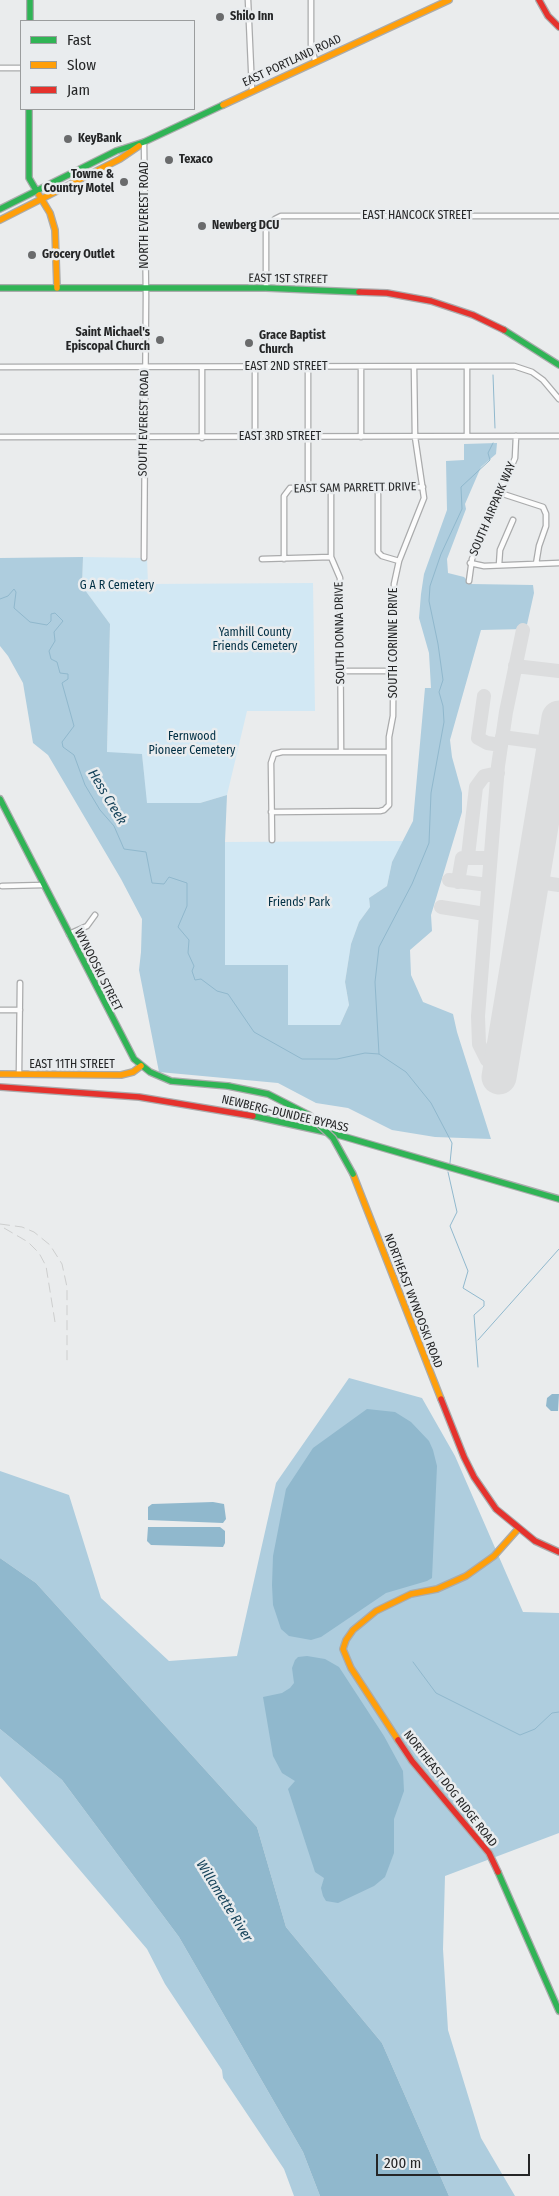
<!DOCTYPE html>
<style>
body{margin:0}
#map{position:relative;width:559px;height:2196px;overflow:hidden;background:#eaeced;font-family:"Fira Sans Condensed",sans-serif}
canvas{display:block}
.legend{position:absolute;left:20px;top:20px;width:175px;height:90px;box-sizing:border-box;background:#e9ecee;border:1px solid #9b9d9e;margin:0;padding:6px 9px;list-style:none;font-size:15px;color:#252627}
.legend li{display:flex;align-items:center;gap:10px;height:25px}
.legend b{width:25px;border:1px solid #9b9d9e}
.scale{position:absolute;left:376px;top:2154px;width:154px;height:22px;box-sizing:border-box;border:2px solid #252627;border-top:0;padding-left:6px;font-size:15px;line-height:18px;white-space:nowrap;color:#252627;-webkit-text-stroke:4px #e9ecee;paint-order:stroke}
</style>
<div id="map">
<canvas width="559" height="2196"></canvas>
<ul class="legend">
<li><b style="height:6px;background:#30b455"></b>Fast</li>
<li><b style="height:6px;background:#ff9f0a"></b>Slow</li>
<li><b style="height:6px;background:#e5322d"></b>Jam</li>
</ul>
<div class="scale">200 m</div>
</div>
<script>
const context = document.querySelector('canvas').getContext('2d');
context.lineJoin = 'round';
function paint(path, color) {
  context.fillStyle = color;
  context.fill(path, 'evenodd');
}
function toPath(rows) {
  const path = new Path2D();
  for (const r of rows) {
    path.moveTo(r[0], r[1]);
    for (let i = 2; i < r.length; i += 2) path.lineTo(r[i], r[i + 1]);
  }
  return path;
}
function trace(path, color, width, dash) {
  context.strokeStyle = color;
  context.lineWidth = width;
  context.lineCap = dash ? 'butt' : 'round';
  context.setLineDash(dash || []);
  context.stroke(path);
}
function write(font, color, halo, rows, align = 'center') {
  context.font = font + ' "Fira Sans Condensed",sans-serif';
  context.lineWidth = 5;
  context.setLineDash([]);
  context.textBaseline = 'middle';
  context.strokeStyle = halo;
  context.fillStyle = color;
  for (const [text, x, y, turn = 0] of rows) {
    context.save();
    context.translate(x, y);
    context.rotate((+turn || 0) * Math.PI / 180);
    context.textAlign = isNaN(turn) ? turn : align;
    if (halo) context.strokeText(text, 0, 0);
    context.fillText(text, 0, 0);
    context.restore();
  }
}
paint(toPath([
 [83,557,147,558,148,584,313,583,315,711,247,711,227,795,200,803,146,803,142,754,107,753,110,624,82,586],
 [403,841,392,862,387,886,369,898,370,907,359,922,351,944,345,982,349,1005,340,1025,288,1025,288,965,225,965,225,842]
]), '#d2e8f4');
paint(toPath([
 [497,443,496,454,481,467,465,504,466,509,447,559,448,573,464,577,471,584,533,585,534,593,526,629,481,630,450,740,452,757,462,793,462,812,431,915,432,931,410,950,411,975,423,1002,453,1014,457,1032,491,1139,435,1137,392,1130,348,1108,316,1103,278,1083,159,1072,139,970,141,952,142,919,121,879,48,755,33,743,23,683,8,656,0,646,0,558,83,557,82,586,110,624,107,752,142,754,147,803,200,803,227,795,225,842,225,965,288,965,288,1025,340,1025,349,1005,345,982,351,944,359,922,370,907,369,898,387,886,392,862,413,821,425,688,431,688,429,653,419,618,421,594,424,574,447,510,446,461,464,460,464,444],
 [349,1378,422,1398,455,1456,523,1612,559,1613,559,1833,445,1876,443,1949,448,2030,481,2138,515,2196,449,2196,382,2043,286,1927,257,1827,36,1583,0,1558,0,1471,69,1495,101,1598,169,1661,237,1656,276,1483],
 [0,1729,62,1780,179,1937,303,2152,320,2196,294,2196,284,2169,223,2078,222,2070,165,1984,147,1949,0,1776]
]), '#aecdde');
paint(toPath([
 [552,1394,559,1394,558,1411,551,1411,546,1406,547,1398],
 [367,1409,395,1412,411,1422,429,1441,433,1450,437,1466,432,1578,427,1581,386,1593,321,1637,311,1640,289,1636,281,1629,273,1605,272,1585,273,1556,286,1489,313,1448],
 [213,1502,224,1504,226,1519,223,1523,148,1520,148,1507,152,1504],
 [148,1527,220,1527,225,1531,225,1543,223,1547,151,1545,147,1541],
 [0,1558,36,1583,257,1827,286,1927,382,2043,449,2196,320,2196,303,2152,179,1937,62,1780,0,1729],
 [307,1656,325,1659,339,1667,384,1736,403,1771,404,1791,394,1819,394,1853,385,1877,374,1886,338,1903,326,1901,323,1896,321,1888,324,1878,315,1872,288,1789,295,1781,282,1773,273,1756,263,1697,282,1693,290,1688,294,1683,292,1668,295,1660,298,1657]
]), '#90b8cd');
trace(toPath([
 [493,375,495,428],
 [0,599,8,596,14,589,16,592,14,608,30,622,47,625,51,621,51,614,55,613,63,621,54,632,55,641,49,651,51,659,57,662,60,673,68,674,68,679,62,683,74,726,62,742,63,747,74,755,85,785,100,810,114,826,124,849,146,852,152,883,164,884,169,877,187,883,187,906,178,927,189,940,188,953,194,966,192,971,195,980,201,979,217,991,228,994,254,1032,302,1059,337,1059,365,1053,379,1054,406,1072,431,1103,452,1143,450,1163],
 [379,1054,375,982,379,947,412,884,429,843,431,793,444,722,443,706,439,692,443,680,438,644,429,601,430,586,441,554,462,509,461,487,490,460,488,453,493,443],
 [448,1172,457,1212,450,1226,468,1271,463,1288,484,1301,484,1306,474,1315,478,1367],
 [478,1340,559,1249],
 [413,1662,436,1693,520,1735,535,1729,552,1713,559,1712]
]), '#90b8cd', 1);
trace(toPath([
 [515,666,559,671],
 [484,696,478,738,487,743,501,745],
 [502,737,555,744],
 [468,856,476,787,484,776,498,773],
 [449,880,488,885],
 [532,881,559,885],
 [458,882,462,858,490,858],
 [441,907,485,914],
 [503,1056,496,1063,487,1060,479,1044,478,1016,498,766,506,712,523,630]
]), '#dcddde', 14);
trace(toPath([
 [499,1077,559,718]
]), '#dcddde', 35);
const street = toPath([
 [248,0,252,90],
 [311,0,311,45,315,60],
 [0,68,21,68],
 [266,288,266,230,275,219,281,216,559,216],
 [0,367,514,366,532,372,543,380,559,399],
 [255,367,255,437],
 [361,367,361,437],
 [467,367,467,436],
 [0,437,559,436],
 [202,438,202,367],
 [308,487,308,367],
 [331,487,331,557,340,578,341,752],
 [378,487,378,552,382,556,399,561],
 [500,493,543,507,546,514,546,526,539,546,536,564],
 [144,558,146,296,144,142],
 [262,559,331,557],
 [284,559,284,496,290,488,423,487],
 [470,563,484,566,559,563],
 [499,565,500,550,513,520],
 [469,581,472,559,515,458,516,436],
 [341,671,393,671],
 [271,812,380,811,384,810,389,805,389,737,393,716,394,584,399,561,424,498,415,437,414,367],
 [272,840,271,763,274,754,282,752,389,752],
 [2,886,44,885],
 [69,934,87,926,95,915],
 [0,1010,20,1010],
 [19,1074,20,983]
]);
const fast = toPath([
 [30,0,30,21],
 [29,109,29,178,36,190],
 [0,209,116,151,144,142,223,105],
 [0,288,266,288,359,292],
 [504,330,559,365],
 [0,799,134,1059,150,1072,171,1081,228,1086],
 [253,1116,335,1134,559,1199],
 [498,1872,559,2011]
]);
const slow = toPath([
 [223,105,449,0],
 [39,195,50,213,55,230,57,288],
 [0,220,120,159,139,146],
 [0,1074,121,1075,133,1072,141,1066],
 [353,1174,441,1399],
 [398,1740,351,1668,343,1649,346,1640,353,1630,376,1611,411,1594,437,1589,466,1576,494,1556,518,1529]
]);
const jam = toPath([
 [539,0,548,16,559,27],
 [359,292,387,293,431,301,473,315,504,330],
 [0,1087,139,1097,253,1116],
 [441,1399,464,1457,474,1477,496,1509,535,1541,559,1552],
 [398,1740,412,1761,489,1853,498,1872]
]);
trace(street, '#aaabac', 7);
trace(fast, '#aaabac', 8);
trace(slow, '#aaabac', 8);
trace(jam, '#aaabac', 8);
trace(street, '#fcfcfc', 4.5);
trace(fast, '#30b455', 5.5);
trace(slow, '#ff9f0a', 5.5);
trace(jam, '#e5322d', 5.5);
trace(toPath([
 [0,1224,22,1227,34,1232,50,1245,62,1264,67,1287,67,1362],
 [4,1228,28,1242,39,1253,46,1266,55,1322]
]), '#cdcece', 1, [10, 5]);
const fastBridge = toPath([
 [228,1086,268,1094,309,1115,333,1138,353,1174]
]);
trace(fastBridge, '#aaabac', 8, []);
trace(fastBridge, '#30b455', 5.5);
for (const [x, y, r, color] of [
 [220,17,5,"#6a6b6c"],
 [68,139,5,"#6a6b6c"],
 [169,160,5,"#6a6b6c"],
 [124,182,5,"#6a6b6c"],
 [202,226,5,"#6a6b6c"],
 [32,255,5,"#6a6b6c"],
 [160,340,5,"#6a6b6c"],
 [249,343,5,"#6a6b6c"]
]) {
  const dot = new Path2D();
  dot.arc(x, y, r, 0, 2 * Math.PI);
  context.fillStyle = color;
  context.fill(dot);
  trace(dot, '#e9ecee', 2);
}
write('bold 12px', '#252627', '#e9ecee', [
 ["Shilo Inn",230,17],
 ["KeyBank",78,139],
 ["Texaco",179,160],
 ["Towne &",114,175,"right"],
 ["Country Motel",114,189,"right"],
 ["Newberg DCU",212,226],
 ["Grocery Outlet",42,255],
 ["Saint Michael's",150,333,"right"],
 ["Episcopal Church",150,347,"right"],
 ["Grace Baptist",259,336],
 ["Church",259,350]
], 'left');
write('12px', '#252627', '#e9ecee', [
 ["EAST PORTLAND ROAD",292,61,-25],
 ["NORTH EVEREST ROAD",145,215,-90],
 ["EAST HANCOCK STREET",417,216],
 ["EAST 1ST STREET",288,279,1],
 ["EAST 2ND STREET",286,367],
 ["SOUTH EVEREST ROAD",144,423,-89],
 ["EAST 3RD STREET",280,437],
 ["EAST SAM PARRETT DRIVE",355,488,-1],
 ["SOUTH AIRPARK WAY",493,509,-67],
 ["SOUTH DONNA DRIVE",340,633,-91],
 ["SOUTH CORINNE DRIVE",394,643,-90],
 ["WYNOOSKI STREET",98,970,63],
 ["EAST 11TH STREET",72,1065],
 ["NEWBERG-DUNDEE BYPASS",285,1114,13],
 ["NORTHEAST WYNOOSKI ROAD",413,1301,69],
 ["NORTHEAST DOG RIDGE ROAD",450,1789,52]
]);
write('12px', '#002f44', '#e9ecee', [
 ["G A R Cemetery",117,586],
 ["Yamhill County",255,633],
 ["Friends Cemetery",255,647],
 ["Fernwood",192,737],
 ["Pioneer Cemetery",192,751],
 ["Friends' Park",299,903]
]);
write('italic 14px', '#17445b', '#e9ecee', [
 ["Hess Creek",107,797,59],
 ["Willamette River",224,1901,58]
]);
</script>
